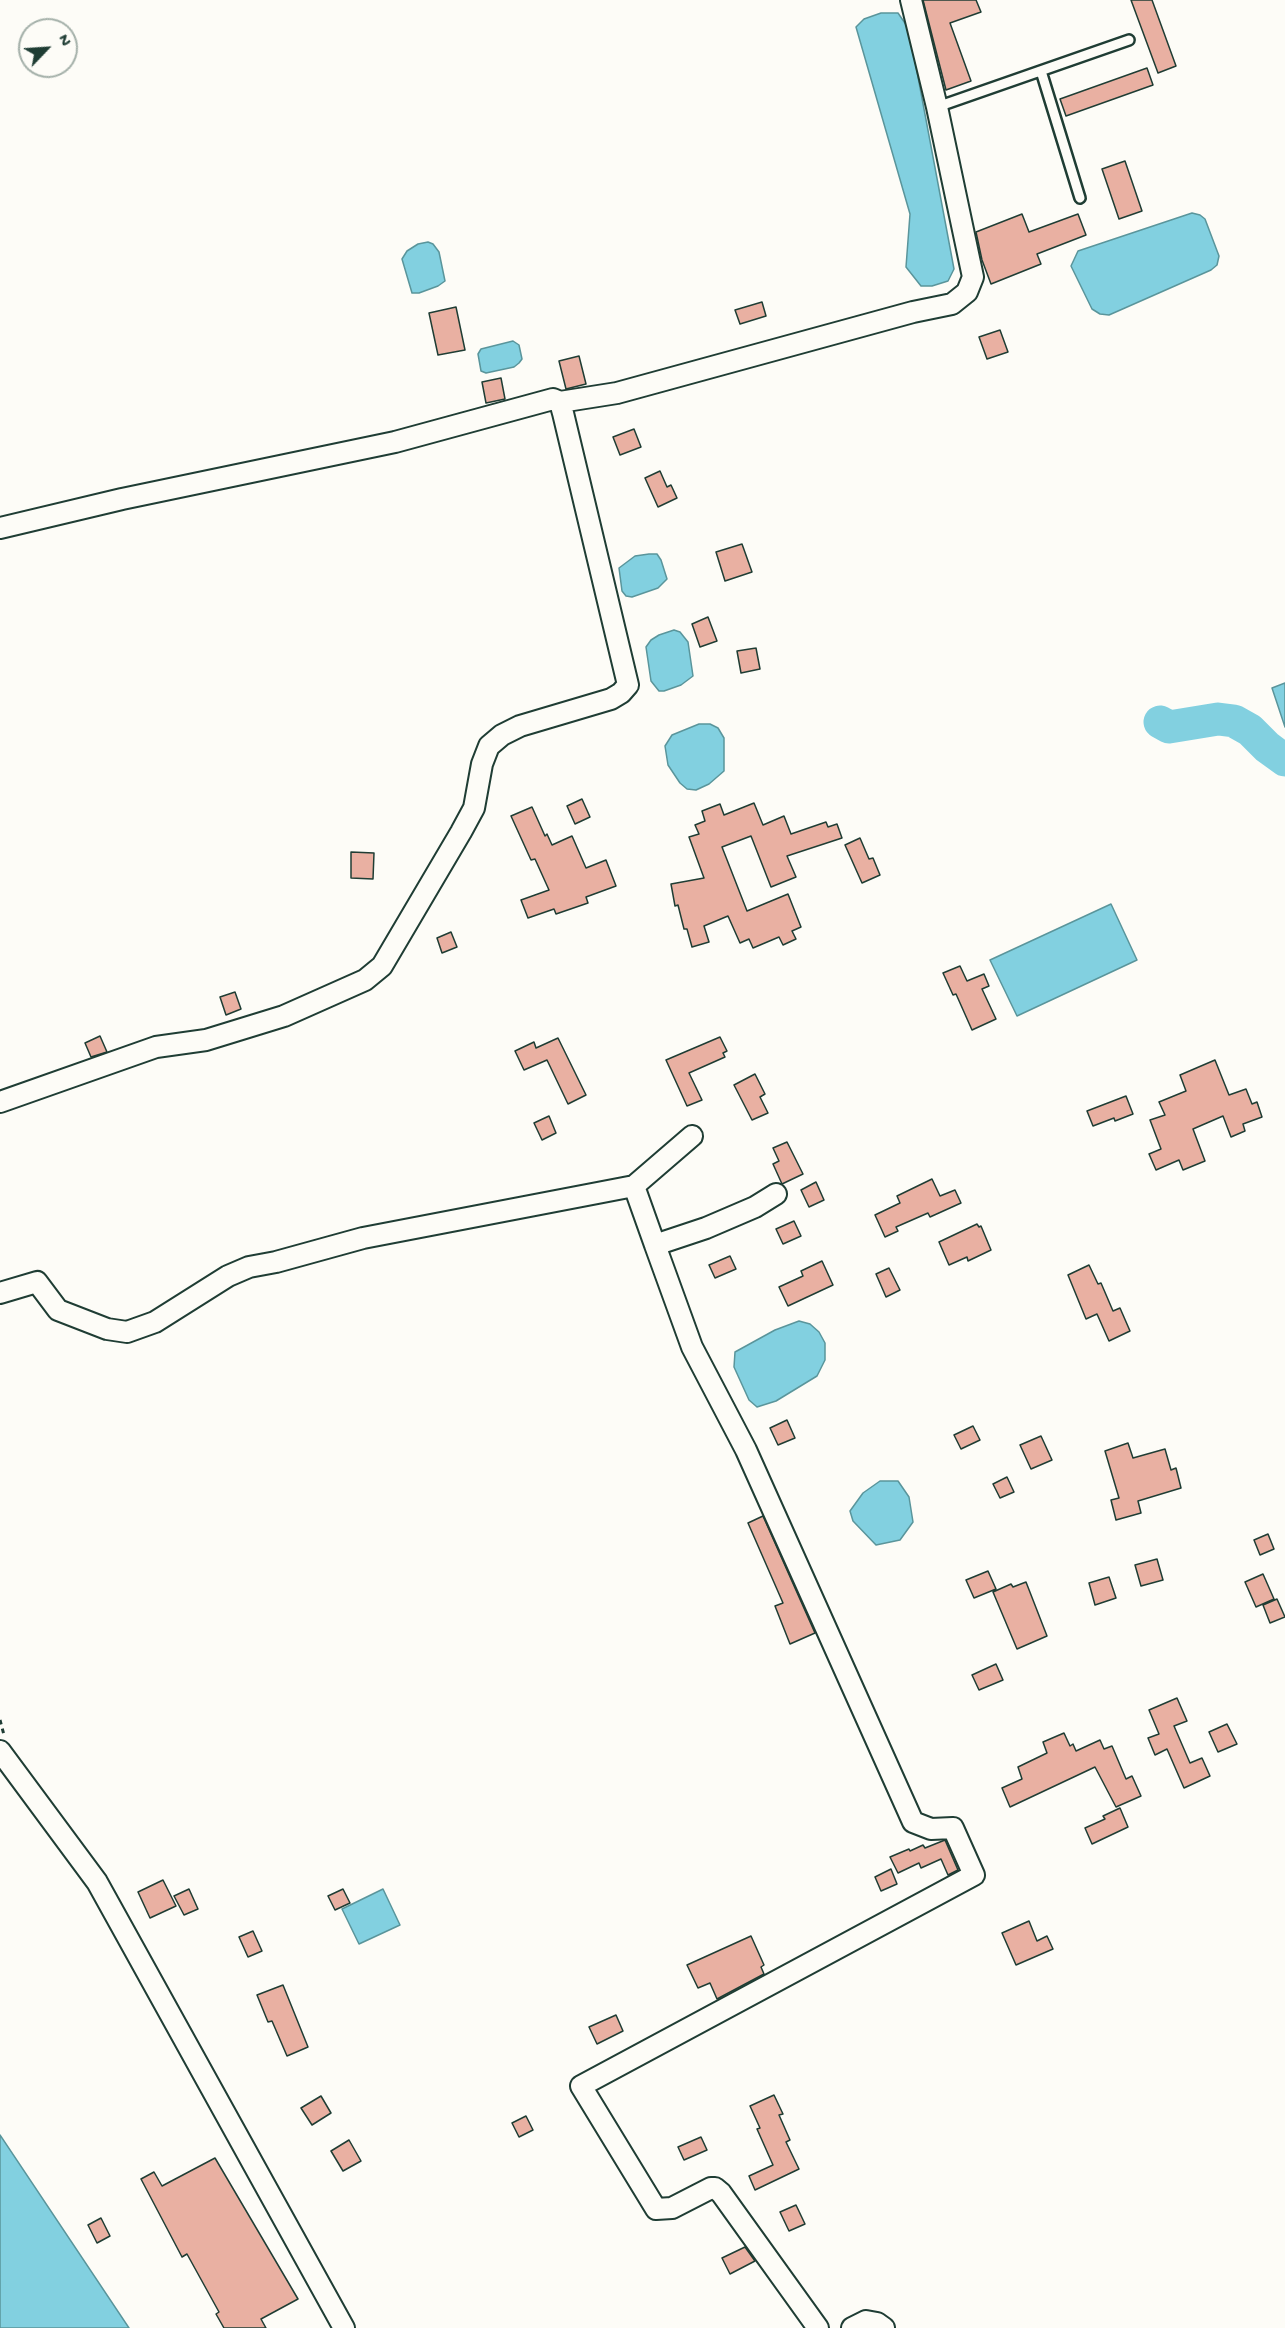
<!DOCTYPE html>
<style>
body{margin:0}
#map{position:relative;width:1285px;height:2328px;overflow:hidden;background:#fdfcf7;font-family:"Gochi Hand",sans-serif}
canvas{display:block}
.north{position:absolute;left:18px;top:18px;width:60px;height:60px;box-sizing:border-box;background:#fdfcf7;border:2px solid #a4b0a9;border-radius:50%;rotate:65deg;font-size:16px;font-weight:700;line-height:24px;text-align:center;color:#1f3d34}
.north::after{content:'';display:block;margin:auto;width:21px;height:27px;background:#1f3d34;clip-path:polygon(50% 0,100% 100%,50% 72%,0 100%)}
</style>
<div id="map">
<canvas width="1285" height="2328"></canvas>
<div class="north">N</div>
</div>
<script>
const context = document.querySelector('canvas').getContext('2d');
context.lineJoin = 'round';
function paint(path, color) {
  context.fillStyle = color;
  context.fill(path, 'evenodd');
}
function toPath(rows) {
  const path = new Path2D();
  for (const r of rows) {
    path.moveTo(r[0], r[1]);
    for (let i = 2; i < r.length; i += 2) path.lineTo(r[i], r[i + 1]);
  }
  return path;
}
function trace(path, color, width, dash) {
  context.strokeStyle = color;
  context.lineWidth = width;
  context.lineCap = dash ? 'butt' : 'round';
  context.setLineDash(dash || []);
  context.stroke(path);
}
const water = toPath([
 [881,13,898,13,909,29,954,269,948,281,932,286,921,286,906,267,910,214,856,27,864,19,881,13],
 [1192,213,1200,215,1205,219,1219,256,1217,265,1211,270,1109,315,1100,314,1092,309,1071,266,1078,251,1192,213],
 [428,242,433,244,439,252,445,281,438,286,419,293,412,293,402,259,407,251,418,244,428,242],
 [513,341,519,345,522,359,519,363,514,367,486,373,481,371,478,354,481,349,513,341],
 [649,554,657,554,661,560,667,579,658,588,632,597,626,596,622,591,619,568,635,556,649,554],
 [674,630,680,632,688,642,693,676,681,685,664,691,659,691,651,681,646,647,651,640,659,635,674,630],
 [1285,683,1285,727,1272,688,1285,683],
 [699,724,710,724,718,728,724,738,724,771,709,784,696,790,687,789,680,783,668,765,665,746,672,735,699,724],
 [1111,904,1137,960,1017,1016,990,960,1111,904],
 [799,1321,810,1324,819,1332,825,1343,825,1360,817,1376,776,1401,757,1407,749,1400,734,1367,735,1352,775,1330,799,1321],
 [880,1481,898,1481,909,1497,913,1522,900,1540,876,1545,853,1521,850,1511,863,1493,880,1481],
 [383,1889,400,1925,359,1944,342,1909,383,1889],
 [0,2135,129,2328,0,2328,0,2135]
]);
paint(water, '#82d0e0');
trace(water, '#5a959b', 1.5);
trace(toPath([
 [1160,722,1169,727,1218,719,1234,721,1250,730,1267,747,1285,760]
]), '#82d0e0', 33);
const building = toPath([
 [923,0,976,0,981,12,950,23,971,81,946,90,923,0],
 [1131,0,1152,0,1176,66,1158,73,1131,0],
 [1147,68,1153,85,1066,116,1060,99,1147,68],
 [1125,161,1142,211,1119,219,1102,169,1125,161],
 [1022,214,1029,232,1078,214,1086,235,1037,254,1041,264,991,284,982,260,976,232,1022,214],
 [762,302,766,316,740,324,735,310,762,302],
 [456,307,465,350,438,355,429,313,456,307],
 [1000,330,1008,352,987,359,979,337,1000,330],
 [579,356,586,384,566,389,559,361,579,356],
 [501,378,505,399,486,403,482,382,501,378],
 [634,429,641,447,620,455,613,437,634,429],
 [660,471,667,487,671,485,677,498,658,507,645,478,660,471],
 [742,544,752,572,725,581,716,552,742,544],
 [708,617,717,641,700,647,692,624,708,617],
 [756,648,760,669,741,673,737,651,756,648],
 [582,799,590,817,575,824,567,806,582,799],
 [754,803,763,825,784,816,791,834,826,822,828,827,837,824,842,838,787,856,796,877,771,887,751,836,722,847,747,911,788,894,801,927,792,931,796,939,783,945,779,937,753,948,749,939,740,943,728,916,704,926,709,942,692,947,687,929,684,929,678,905,675,906,671,884,704,878,689,837,699,834,695,825,705,821,702,811,720,804,724,815,754,803],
 [532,807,545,836,547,834,552,845,572,836,586,868,606,860,616,886,586,897,588,903,556,914,554,909,528,918,521,900,549,890,535,859,531,860,511,816,532,807],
 [860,838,869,859,873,858,880,875,862,883,845,845,860,838],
 [351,852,374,853,373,879,351,878,351,852],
 [451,932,457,947,442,953,437,938,451,932],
 [960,966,967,981,984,974,989,986,982,989,996,1019,972,1030,956,994,953,995,943,973,960,966],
 [235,992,241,1009,226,1015,220,997,235,992],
 [100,1036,107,1052,91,1057,85,1043,100,1036],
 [720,1037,727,1051,723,1053,725,1057,689,1073,702,1100,687,1106,666,1060,720,1037],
 [558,1038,586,1095,568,1104,547,1060,524,1070,515,1051,534,1042,536,1048,558,1038],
 [1215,1060,1229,1095,1246,1089,1252,1104,1257,1102,1262,1117,1243,1124,1245,1131,1231,1137,1223,1116,1193,1129,1205,1161,1183,1170,1179,1160,1156,1170,1149,1154,1161,1149,1150,1120,1165,1115,1159,1102,1186,1091,1180,1075,1215,1060],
 [755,1074,765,1094,760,1097,768,1113,752,1120,734,1085,755,1074],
 [1126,1096,1133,1114,1115,1121,1114,1118,1093,1126,1087,1111,1126,1096],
 [549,1116,556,1133,542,1140,534,1123,549,1116],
 [787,1142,803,1174,782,1184,773,1164,779,1161,773,1148,787,1142],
 [932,1179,940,1196,955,1190,961,1203,930,1217,928,1213,896,1227,898,1231,885,1237,875,1215,900,1203,897,1196,932,1179],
 [816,1182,824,1200,809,1207,801,1190,816,1182],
 [794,1221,801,1236,783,1244,776,1229,794,1221],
 [977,1224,979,1227,981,1226,991,1250,968,1261,967,1257,949,1265,939,1242,977,1224],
 [730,1256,736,1269,715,1278,709,1265,730,1256],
 [822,1261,833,1285,788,1306,779,1287,803,1276,801,1271,822,1261],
 [1089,1265,1098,1284,1101,1283,1113,1311,1120,1308,1130,1331,1109,1341,1097,1314,1086,1319,1068,1275,1089,1265],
 [889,1268,900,1290,886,1297,876,1274,889,1268],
 [787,1420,795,1438,778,1445,770,1428,787,1420],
 [973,1426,980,1440,961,1449,954,1435,973,1426],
 [1041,1436,1052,1460,1031,1469,1020,1445,1041,1436],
 [1128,1443,1133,1458,1165,1449,1171,1470,1176,1468,1181,1488,1138,1501,1141,1513,1116,1520,1111,1500,1119,1498,1105,1451,1128,1443],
 [1007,1477,1014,1492,1000,1498,993,1484,1007,1477],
 [763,1516,815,1633,790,1644,775,1606,783,1603,748,1523,763,1516],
 [1268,1534,1274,1549,1260,1555,1254,1540,1268,1534],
 [1157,1559,1163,1580,1141,1586,1135,1565,1157,1559],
 [988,1571,996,1589,974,1598,966,1580,988,1571],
 [1263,1574,1274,1599,1256,1607,1245,1582,1263,1574],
 [1109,1577,1116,1598,1095,1605,1089,1583,1109,1577],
 [1026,1582,1047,1636,1017,1649,993,1592,1011,1584,1013,1587,1026,1582],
 [1277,1599,1285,1617,1270,1623,1263,1605,1277,1599],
 [996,1664,1003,1680,979,1690,972,1675,996,1664],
 [1177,1698,1187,1721,1174,1726,1190,1763,1202,1758,1210,1776,1184,1788,1167,1749,1155,1755,1148,1738,1159,1734,1149,1710,1177,1698],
 [1227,1724,1237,1744,1218,1752,1209,1732,1227,1724],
 [1064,1733,1070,1746,1073,1744,1076,1751,1100,1740,1104,1749,1112,1746,1126,1779,1132,1776,1141,1796,1116,1807,1095,1767,1010,1807,1002,1788,1022,1779,1018,1767,1047,1753,1043,1742,1064,1733],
 [1120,1808,1128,1827,1092,1844,1085,1828,1105,1819,1103,1816,1120,1808],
 [945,1840,958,1870,948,1875,941,1859,921,1868,919,1863,898,1873,890,1857,909,1849,910,1851,923,1845,925,1848,945,1840],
 [891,1869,897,1884,881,1891,875,1877,891,1869],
 [163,1880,176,1906,150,1918,138,1892,163,1880],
 [189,1889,198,1909,184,1915,174,1896,189,1889],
 [343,1889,350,1903,335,1910,328,1896,343,1889],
 [1029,1921,1037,1941,1047,1936,1053,1949,1016,1965,1002,1933,1029,1921],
 [253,1931,262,1951,248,1957,239,1937,253,1931],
 [751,1936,764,1965,761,1967,764,1974,717,1999,710,1983,698,1988,687,1965,751,1936],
 [283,1985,308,2047,287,2056,272,2021,268,2022,257,1995,283,1985],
 [616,2015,623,2031,597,2044,589,2027,616,2015],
 [774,2095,783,2114,779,2115,790,2140,786,2142,799,2169,755,2190,749,2176,773,2165,757,2129,760,2128,750,2106,774,2095],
 [321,2096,331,2113,312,2125,301,2108,321,2096],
 [526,2116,533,2130,519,2137,512,2123,526,2116],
 [701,2137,707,2150,684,2160,678,2147,701,2137],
 [349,2140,361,2161,343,2171,331,2151,349,2140],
 [215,2158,298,2299,261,2319,266,2328,224,2328,216,2314,219,2312,187,2254,182,2257,141,2179,154,2172,162,2186,215,2158],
 [796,2205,805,2224,789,2231,780,2212,796,2205],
 [101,2218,110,2236,97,2243,88,2225,101,2218],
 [745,2247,755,2261,730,2274,722,2258,745,2247]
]);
paint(building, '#e9b0a2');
trace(building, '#1f3d34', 1.5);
const lane = toPath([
 [1041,71,1080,198],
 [937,107,1129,40]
]);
const street = toPath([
 [560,402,617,393,913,312,952,304,967,292,973,277,937,107,911,0],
 [0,528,122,499,395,442,553,399,560,402,563,413,628,685,621,693,611,699,520,726,502,735,489,746,482,764,474,808,461,832,382,966,365,980,284,1016,206,1040,156,1047,0,1102],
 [634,1186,655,1245,706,1228,755,1207,776,1194],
 [655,1245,692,1347,746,1450,913,1822,931,1829,953,1828,974,1875,581,2086,656,2209,672,2208,711,2188,715,2188,721,2193,818,2328],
 [0,1293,37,1282,58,1310,107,1329,127,1332,155,1322,228,1276,249,1267,276,1262,363,1238,634,1186,692,1136],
 [0,1751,97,1882,344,2328],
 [852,2328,866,2321,877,2323,884,2328]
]);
trace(lane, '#1f3d34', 14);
trace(street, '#1f3d34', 24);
trace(toPath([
 [0,1720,4,1735]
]), '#1f3d34', 3, [4.5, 4.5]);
trace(lane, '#fdfcf7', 9);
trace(street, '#fdfcf7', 20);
</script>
